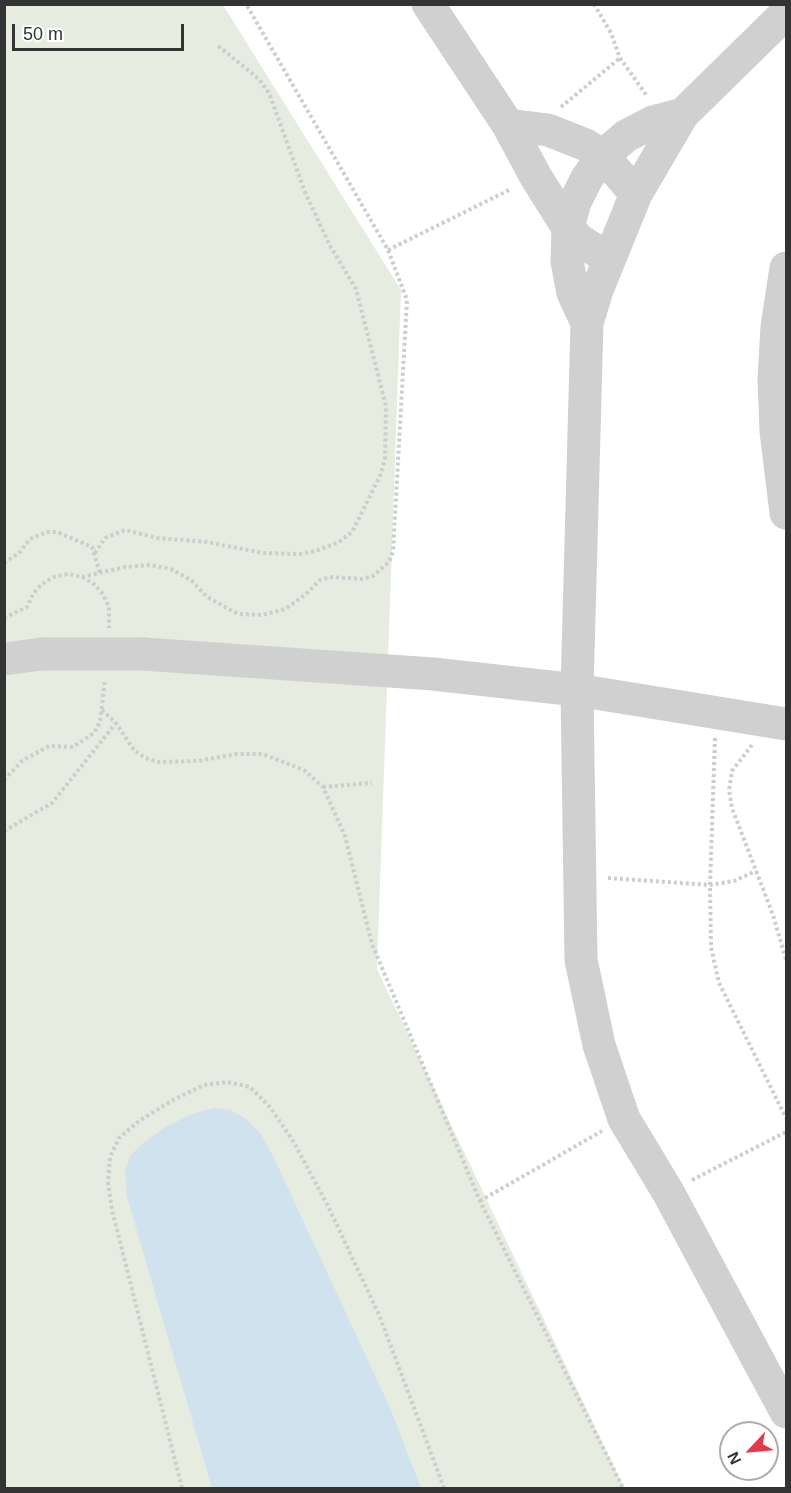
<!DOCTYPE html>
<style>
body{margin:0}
#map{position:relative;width:791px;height:1493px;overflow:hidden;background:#fff;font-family:Helvetica,sans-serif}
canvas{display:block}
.frame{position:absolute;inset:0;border:6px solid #333;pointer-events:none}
.north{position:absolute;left:719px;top:1421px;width:60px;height:60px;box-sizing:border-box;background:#fff;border:2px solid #adadad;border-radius:50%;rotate:244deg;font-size:16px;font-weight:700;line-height:24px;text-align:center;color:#333}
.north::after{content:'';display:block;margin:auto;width:21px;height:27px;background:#e63946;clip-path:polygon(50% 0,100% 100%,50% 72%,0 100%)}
.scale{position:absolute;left:12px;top:24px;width:172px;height:27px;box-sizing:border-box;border:3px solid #333;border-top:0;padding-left:8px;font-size:18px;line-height:21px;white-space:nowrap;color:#333;-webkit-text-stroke:4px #fff;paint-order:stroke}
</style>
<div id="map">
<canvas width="791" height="1493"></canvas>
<div class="frame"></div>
<div class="north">N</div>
<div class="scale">50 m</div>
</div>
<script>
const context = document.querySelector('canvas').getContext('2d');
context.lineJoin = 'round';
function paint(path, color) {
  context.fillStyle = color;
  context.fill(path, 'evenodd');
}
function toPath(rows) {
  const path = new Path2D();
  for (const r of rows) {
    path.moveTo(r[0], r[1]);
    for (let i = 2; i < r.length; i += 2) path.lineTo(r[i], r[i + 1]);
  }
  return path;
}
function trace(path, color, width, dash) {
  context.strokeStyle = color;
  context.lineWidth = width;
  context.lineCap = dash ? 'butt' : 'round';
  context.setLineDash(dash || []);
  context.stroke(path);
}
paint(toPath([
 [5,5,223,5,401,290,377,969,624,1488,5,1488]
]), '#e6ecdf');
paint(toPath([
 [214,1108,230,1110,245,1118,260,1133,273,1156,390,1408,421,1488,212,1488,127,1197,125,1170,131,1155,143,1143,167,1126,192,1114]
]), '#cfe2ee');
trace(toPath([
 [594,4,611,33,620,58,647,96],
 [561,107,620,58],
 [388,250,511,189],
 [95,553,105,538,125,530,157,538,207,542,263,553,300,554,316,551,339,542,352,532,381,474,385,458,386,406,356,289,329,244,305,192,269,93,259,79,217,45],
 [4,563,19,553,30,539,47,532,57,532,92,547,100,573],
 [82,577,125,567,149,565,171,569,191,580,207,597,238,614,262,615,285,609,305,595,320,580,330,577,362,579,373,576,389,562,393,552,407,300,388,250,246,4],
 [4,618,27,607,33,594,42,584,54,577,68,574,82,577,94,584,103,594,109,607,109,628],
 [102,710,116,723,134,750,145,758,158,762,198,761,237,754,263,754,304,770,323,787,345,836,372,944,480,1201,623,1488],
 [715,738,710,885,711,947,719,983,786,1118],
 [752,745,732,771,729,790,732,808,773,915,786,960],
 [4,780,22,761,49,746,73,747,94,733,100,722,105,680],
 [323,787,372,783],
 [4,831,52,803,116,723],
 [608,878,710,885,734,881,756,871],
 [692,1180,786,1132],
 [480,1201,602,1131],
 [182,1488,112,1210,108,1182,110,1157,119,1138,139,1121,173,1100,204,1085,227,1082,250,1087,270,1107,293,1141,328,1206,380,1317,444,1488]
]), '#cdcdcd', 4, [3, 3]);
trace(toPath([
 [428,4,508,125,536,177,568,228,579,240,608,258],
 [786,13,683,114,636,194,597,290,587,323,577,690,581,960,599,1045,624,1119,668,1192,786,1412],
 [508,125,548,130,586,145,603,156,636,194],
 [786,268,777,327,774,379,776,431,786,513],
 [587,323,573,293,567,261,568,228,575,202,587,178,603,156,626,136,653,122,683,114],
 [143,654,433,674,577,690,786,724],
 [4,659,42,654]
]), '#d0d0d0', 33);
trace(toPath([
 [42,654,143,654]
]), '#d0d0d0', 33);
</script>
